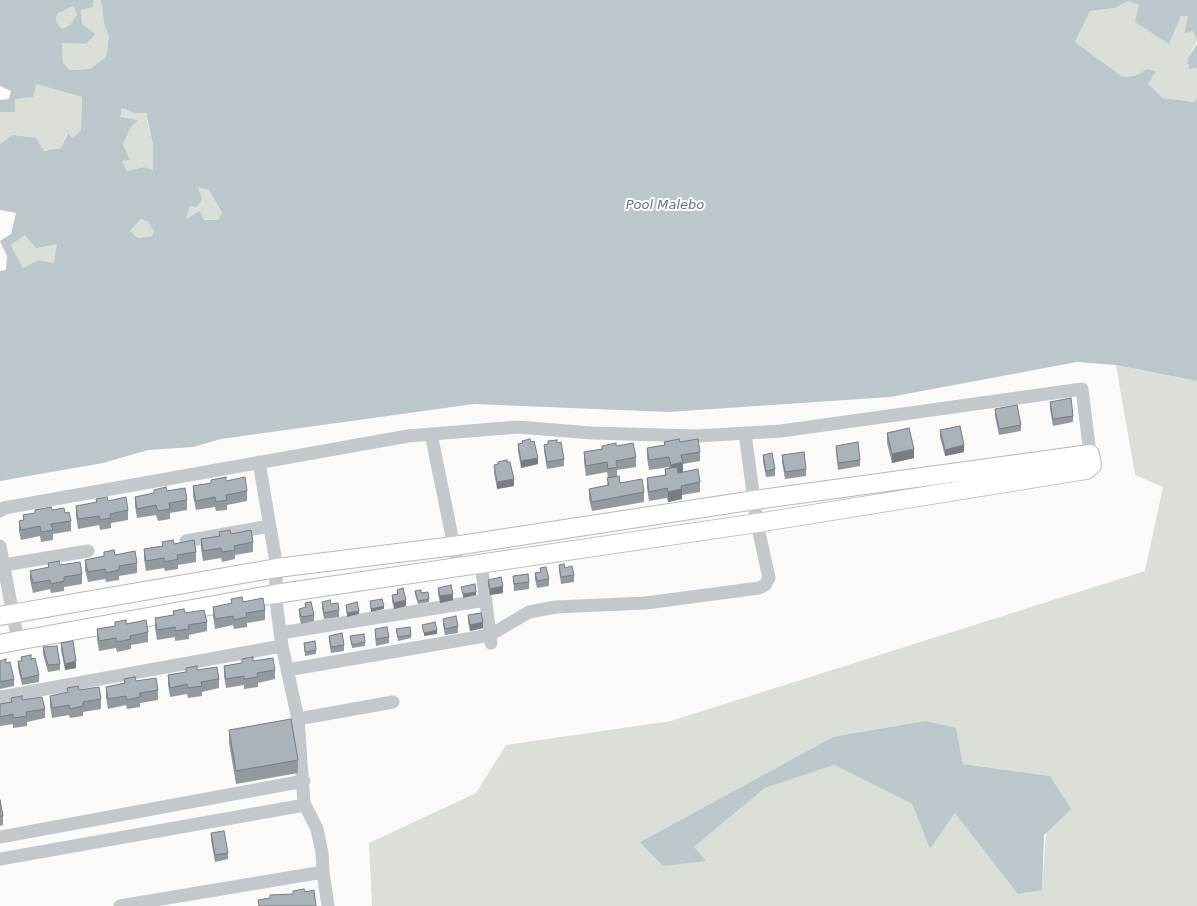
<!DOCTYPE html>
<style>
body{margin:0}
canvas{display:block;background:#fafaf8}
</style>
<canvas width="1197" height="906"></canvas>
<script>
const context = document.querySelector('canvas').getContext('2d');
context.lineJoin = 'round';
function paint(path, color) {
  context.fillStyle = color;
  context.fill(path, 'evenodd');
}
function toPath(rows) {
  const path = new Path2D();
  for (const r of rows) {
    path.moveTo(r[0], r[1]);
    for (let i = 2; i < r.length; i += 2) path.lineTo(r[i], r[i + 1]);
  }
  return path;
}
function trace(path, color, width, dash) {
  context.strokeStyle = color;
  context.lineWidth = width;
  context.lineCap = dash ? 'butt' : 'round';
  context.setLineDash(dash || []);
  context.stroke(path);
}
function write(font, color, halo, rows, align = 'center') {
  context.font = font + ' "DejaVu Sans",sans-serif';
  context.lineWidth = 4;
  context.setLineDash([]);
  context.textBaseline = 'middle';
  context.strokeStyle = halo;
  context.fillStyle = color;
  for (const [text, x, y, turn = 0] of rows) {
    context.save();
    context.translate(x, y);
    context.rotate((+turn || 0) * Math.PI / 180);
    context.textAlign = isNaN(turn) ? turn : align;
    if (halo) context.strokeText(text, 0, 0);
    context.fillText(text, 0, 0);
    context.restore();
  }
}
paint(toPath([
 [93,0,100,0,102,5,104,24,109,36,106,57,90,69,70,70,63,63,62,43,86,44,96,34,82,24,81,10,92,7],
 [1129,1,1139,5,1169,44,1181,16,1188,16,1184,32,1193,30,1197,41,1187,59,1189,69,1197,68,1197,98,1194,102,1163,98,1148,84,1156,71,1147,69,1135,76,1123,77,1075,42,1089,11,1115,8],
 [73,6,77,14,70,25,62,29,56,21,57,14],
 [36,84,82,97,81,130,73,138,67,133,61,148,44,151,12,135,0,144,0,112,15,112,15,98],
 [122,108,134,113,145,112,153,145,153,170,144,167,127,171,122,161,130,160,123,144,131,127,119,117],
 [198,187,209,189,222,214,218,220,185,219],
 [140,219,148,222,154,231,152,236,138,238,130,231],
 [25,235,57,244,55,263,39,260,23,268,11,245],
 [1116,365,1197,381,1197,906,372,906,369,843,476,793,506,745,671,721,1145,571,1163,487,1135,475],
 [956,728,963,764,1050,776,1042,889,955,813,930,849,912,804,834,765,765,788,694,847,640,842,833,737]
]), '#dadfd7');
paint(toPath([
 [0,0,93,0,93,7,81,10,82,24,96,34,86,44,62,43,63,63,70,70,90,69,106,57,109,36,104,24,102,5,100,0,1197,0,1197,41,1193,31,1184,33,1188,16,1181,16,1169,44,1135,22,1139,5,1129,1,1115,8,1090,11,1075,42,1123,77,1135,76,1147,69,1156,71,1148,84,1163,98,1194,102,1197,98,1197,381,1116,365,1077,362,890,397,668,412,474,404,221,439,193,447,148,450,103,463,0,481,0,271,6,270,7,256,0,241,11,234,16,213,0,210,0,144,12,135,36,138,44,151,61,148,68,133,73,138,81,130,82,97,36,84,33,97,15,99,15,112,0,112,0,100,9,99,11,91,0,86],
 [73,6,77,14,70,25,62,29,56,21,57,14],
 [122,108,134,113,146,113,153,145,153,170,144,167,127,171,122,161,130,160,123,144,131,127,138,120,120,117],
 [198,187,209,190,222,213,218,220,204,220,200,211,186,219,190,206,197,207,202,199],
 [141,219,148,222,154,231,152,236,138,238,130,231],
 [25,235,36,248,57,244,54,263,39,260,23,268,11,245],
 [1197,44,1197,68,1189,69,1187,59],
 [926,721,956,728,963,764,1050,776,1071,809,1044,835,1042,890,1018,894,955,813,930,849,912,804,834,765,765,788,694,847,706,861,663,866,640,842,833,737]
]), '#bbc7cb');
const secondary = toPath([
 [0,616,277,568,454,546,755,500,1090,454,1092,465,1086,470,757,523,275,594,0,644]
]);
trace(secondary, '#b3babf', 20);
trace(toPath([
 [431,434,458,566],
 [0,511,4,508,408,436,518,427,592,433,697,436,781,431,1082,389,1090,454],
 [186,541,270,526],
 [0,546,18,641],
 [481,563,491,643],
 [4,565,88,551],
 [280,633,486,600],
 [287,670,490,635,529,612,556,607,646,603,759,588,765,585,769,578,757,523,745,433],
 [0,697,282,646],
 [298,719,393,702],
 [0,837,304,781],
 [0,859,299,806,304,803,298,719,282,646,275,594,277,568,259,462],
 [323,872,328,906],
 [120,906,323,872,322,853,317,829,304,803]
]), '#c3c8cc', 13);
trace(secondary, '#fff', 18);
paint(toPath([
 [1050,402,1073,416,1073,422,1053,426,1050,409],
 [995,409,1021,425,1021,431,999,435,995,416],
 [940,430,964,452,945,456,940,437],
 [887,433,914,458,892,463,887,443],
 [522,441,531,442,538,464,521,468,518,451,518,444,522,443],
 [548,441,557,443,564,459,564,466,547,469,544,451,544,445,548,444],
 [664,442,680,442,700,452,700,461,683,464,683,472,700,482,700,492,682,495,682,499,668,502,667,498,649,501,647,488,647,478,665,475,665,469,669,468,669,467,649,470,647,458,647,448,664,445],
 [602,446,616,446,636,457,636,467,617,470,617,476,620,483,644,492,644,502,592,511,589,499,589,489,607,485,608,478,607,472,586,476,584,462,584,452,602,449],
 [836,446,860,460,860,466,838,470,836,452],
 [763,455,775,469,775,476,766,477,763,462],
 [782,455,806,469,806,476,785,479,782,462],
 [494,465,514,486,497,489,494,472],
 [211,480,226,481,247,491,247,501,227,505,227,510,216,511,215,507,196,510,193,496,193,486,211,483],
 [154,490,167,491,187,500,187,510,170,513,170,519,158,521,156,515,137,518,135,506,135,497,154,493],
 [96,499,108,501,128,510,128,520,111,523,111,528,100,530,99,525,78,529,76,516,76,506,96,503],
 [35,510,52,510,65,513,71,521,71,531,53,534,53,540,41,542,40,536,21,540,19,531,19,521,23,521,23,515,35,513],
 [219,532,231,534,253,542,253,552,235,555,235,559,222,562,221,558,203,561,201,549,201,539,219,536],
 [162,542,174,544,196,552,196,562,178,565,178,569,165,571,164,568,146,571,144,559,144,549,162,546],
 [104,552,115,555,137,563,137,573,119,576,119,580,106,582,105,579,88,582,85,570,85,560,104,557],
 [48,563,60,565,82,574,82,584,64,587,64,591,51,593,50,589,33,593,30,580,30,571,48,568],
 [559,565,565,568,574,575,574,582,561,584,559,571],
 [540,568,549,579,549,586,537,588,535,579,535,573,540,572],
 [513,576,529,582,529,589,514,591],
 [488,580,503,593,490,595,488,586],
 [438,588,453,600,440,603,438,594],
 [397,590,406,606,394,609,392,601,392,595,397,594],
 [415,591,421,593,429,599,429,602,418,604,415,594],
 [231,599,243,602,265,610,265,620,247,623,247,627,234,629,233,625,215,629,213,616,213,607,231,604],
 [322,602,331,604,339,610,339,617,324,619,322,608],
 [305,603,314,615,314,621,301,624,299,615,299,609,305,608],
 [173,611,185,613,207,622,207,631,189,635,189,639,175,641,175,637,157,640,155,628,155,618,173,615],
 [468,615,483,628,470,631,468,622],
 [443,619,458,626,458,633,445,635,443,625],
 [115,622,126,624,148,632,148,642,131,645,131,649,117,652,116,648,99,651,97,639,97,629,115,626],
 [375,629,389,637,389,643,376,646,375,636],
 [396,629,411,635,411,638,398,641],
 [329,636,344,645,344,651,331,653,329,642],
 [350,636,365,642,365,646,352,648],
 [61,643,76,668,65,670,61,650],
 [304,643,316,650,316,654,305,656],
 [43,647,60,664,60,670,48,672,43,654],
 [21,657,31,659,39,675,39,682,22,685,18,668,18,661,21,661],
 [242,659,253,661,275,670,275,679,258,683,258,687,244,689,244,685,226,688,224,676,224,666,242,663],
 [0,661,6,663,14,679,14,686,0,689],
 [186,668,197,670,219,679,219,688,202,692,202,696,188,698,187,694,170,697,168,685,168,675,186,672],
 [124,679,136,681,158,690,158,700,140,703,140,707,127,709,126,705,108,709,106,697,106,687,124,683],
 [67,688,79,690,101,699,101,709,83,712,83,716,70,718,69,715,52,718,50,706,50,696,67,693],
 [11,698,22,700,45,709,45,718,27,722,27,726,13,728,13,724,0,726,0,704,11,702],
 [229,730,298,760,298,773,236,784,229,743],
 [0,800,3,816,3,825,0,826],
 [211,833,228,853,228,859,215,862,211,840]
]), '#929a9f');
paint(toPath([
 [964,445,964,452,945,456,945,450],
 [914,449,914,458,892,463,892,454],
 [538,458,538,464,521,468,521,461],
 [683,462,683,472,671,475,671,465],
 [514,479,514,486,497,489,497,482],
 [682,489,682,499,668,502,668,492],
 [503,586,503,593,490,595,490,589],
 [476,592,476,595,463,598,463,594],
 [453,594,453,600,440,603,440,596],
 [406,600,406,606,394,609,394,603],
 [384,606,384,609,371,612,371,609],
 [359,611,359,614,347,617,347,613],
 [483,622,483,628,470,631,470,625],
 [437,630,437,634,424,636,424,633],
 [76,661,76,668,65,670,65,664]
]), '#777d82');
const building = toPath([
 [1071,398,1073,416,1053,419,1050,402,1071,398],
 [1017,405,1021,425,999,429,995,409,1017,405],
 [960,426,964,445,945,450,940,430,960,426],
 [909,428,914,449,892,454,887,433,909,428],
 [530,439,531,442,534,441,538,458,521,461,518,444,523,443,522,441,530,439],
 [679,439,680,442,698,439,700,452,681,455,683,462,671,465,669,457,649,460,647,448,665,445,664,442,679,439],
 [557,440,557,443,561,442,564,459,547,462,544,445,548,444,548,441,557,440],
 [858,442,860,460,838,463,836,446,858,442],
 [616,443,616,446,633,443,636,457,616,461,617,467,608,469,607,462,586,466,584,452,602,449,602,446,616,443],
 [804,452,806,469,785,472,782,455,804,452],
 [772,453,775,469,766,471,763,455,772,453],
 [507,460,507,462,510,462,514,479,497,482,494,465,498,464,498,462,507,460],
 [677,467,678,473,698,469,700,482,681,486,682,489,668,492,667,488,649,492,647,478,666,475,665,469,677,467],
 [619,476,620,483,642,479,644,492,592,502,589,489,609,485,607,478,619,476],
 [226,477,226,481,245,477,247,491,226,495,227,500,216,502,215,497,196,501,193,486,211,483,211,480,226,477],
 [166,487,167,491,185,488,187,500,169,503,170,509,158,511,156,505,137,509,135,497,154,493,154,490,166,487],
 [107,497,108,501,126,497,128,510,110,514,111,518,100,520,99,516,78,519,76,506,97,502,96,499,107,497],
 [51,507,52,510,64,508,65,513,69,512,71,521,51,524,53,530,41,532,40,526,21,530,19,521,24,520,23,515,35,513,35,510,51,507],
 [230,530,231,534,251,530,253,542,234,546,235,550,222,552,221,548,203,551,201,539,220,536,219,532,230,530],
 [173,540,174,544,194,540,196,552,177,555,178,559,165,562,164,558,146,561,144,549,163,546,162,542,173,540],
 [114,550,115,555,135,551,137,563,119,566,119,570,106,573,105,569,88,572,85,560,104,556,104,552,114,550],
 [59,561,60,565,80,562,82,574,64,577,64,581,51,584,50,580,33,583,30,571,49,567,48,563,59,561],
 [564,564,565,568,572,566,574,575,561,577,559,565,564,564],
 [546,567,549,579,537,581,535,573,541,572,540,568,546,567],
 [528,574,529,582,514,584,513,576,528,574],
 [501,577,503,586,490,589,488,580,501,577],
 [475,584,476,592,463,594,461,587,475,584],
 [451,585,453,594,440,596,438,588,451,585],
 [403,588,406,600,394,603,392,595,398,594,397,590,403,588],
 [421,590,421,593,428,592,429,599,418,601,415,591,421,590],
 [242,597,243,602,263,598,265,610,246,613,247,617,234,620,233,616,215,619,213,607,232,603,231,599,242,597],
 [382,599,384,606,371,609,370,601,382,599],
 [330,600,331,604,338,603,339,610,324,613,322,602,330,600],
 [311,602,314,615,301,617,299,609,306,607,305,603,311,602],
 [357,602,359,611,347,613,346,605,357,602],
 [184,609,185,613,204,610,207,622,188,625,189,629,175,631,175,627,157,630,155,618,174,615,173,611,184,609],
 [481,613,483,622,470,625,468,615,481,613],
 [456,616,458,626,445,629,443,619,456,616],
 [126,620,126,624,146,620,148,632,130,636,131,639,117,642,116,638,99,641,97,629,115,626,115,622,126,620],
 [435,622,437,630,424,633,422,625,435,622],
 [387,627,389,637,376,639,375,629,387,627],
 [410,627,411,635,398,637,396,629,410,627],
 [342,633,344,645,331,647,329,636,342,633],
 [364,634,365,642,352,645,350,636,364,634],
 [73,641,76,661,65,664,61,643,73,641],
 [315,641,316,650,305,652,304,643,315,641],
 [57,646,60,664,48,665,43,647,57,646],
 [31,655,31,659,35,658,39,675,22,679,18,661,22,661,21,657,31,655],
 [253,657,253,661,273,658,275,670,257,673,258,677,244,679,244,676,226,679,224,666,242,663,242,659,253,657],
 [6,659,6,663,10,662,14,679,0,682,0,661,6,659],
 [197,666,197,670,217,667,219,679,201,682,202,686,188,688,187,684,170,688,168,675,186,672,186,668,197,666],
 [135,677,136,681,156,678,158,690,140,693,140,697,127,700,126,696,108,699,106,687,125,683,124,679,135,677],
 [78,686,79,690,99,687,101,699,83,702,83,706,70,709,69,705,52,708,50,696,68,692,67,688,78,686],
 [22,696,22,700,42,697,45,709,26,712,27,716,13,718,13,714,0,717,0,704,12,702,11,698,22,696],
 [291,719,298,760,236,771,229,730,291,719],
 [0,800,3,816,0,816,0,800],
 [224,831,228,853,215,855,211,833,224,831],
 [304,889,305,892,314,890,316,906,259,906,258,900,270,898,270,895,293,894,293,891,304,889]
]);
paint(building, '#aab3b9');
trace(building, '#777d82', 1);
write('italic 13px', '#60757c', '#fff', [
 ["Pool Malebo",665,206]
]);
</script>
